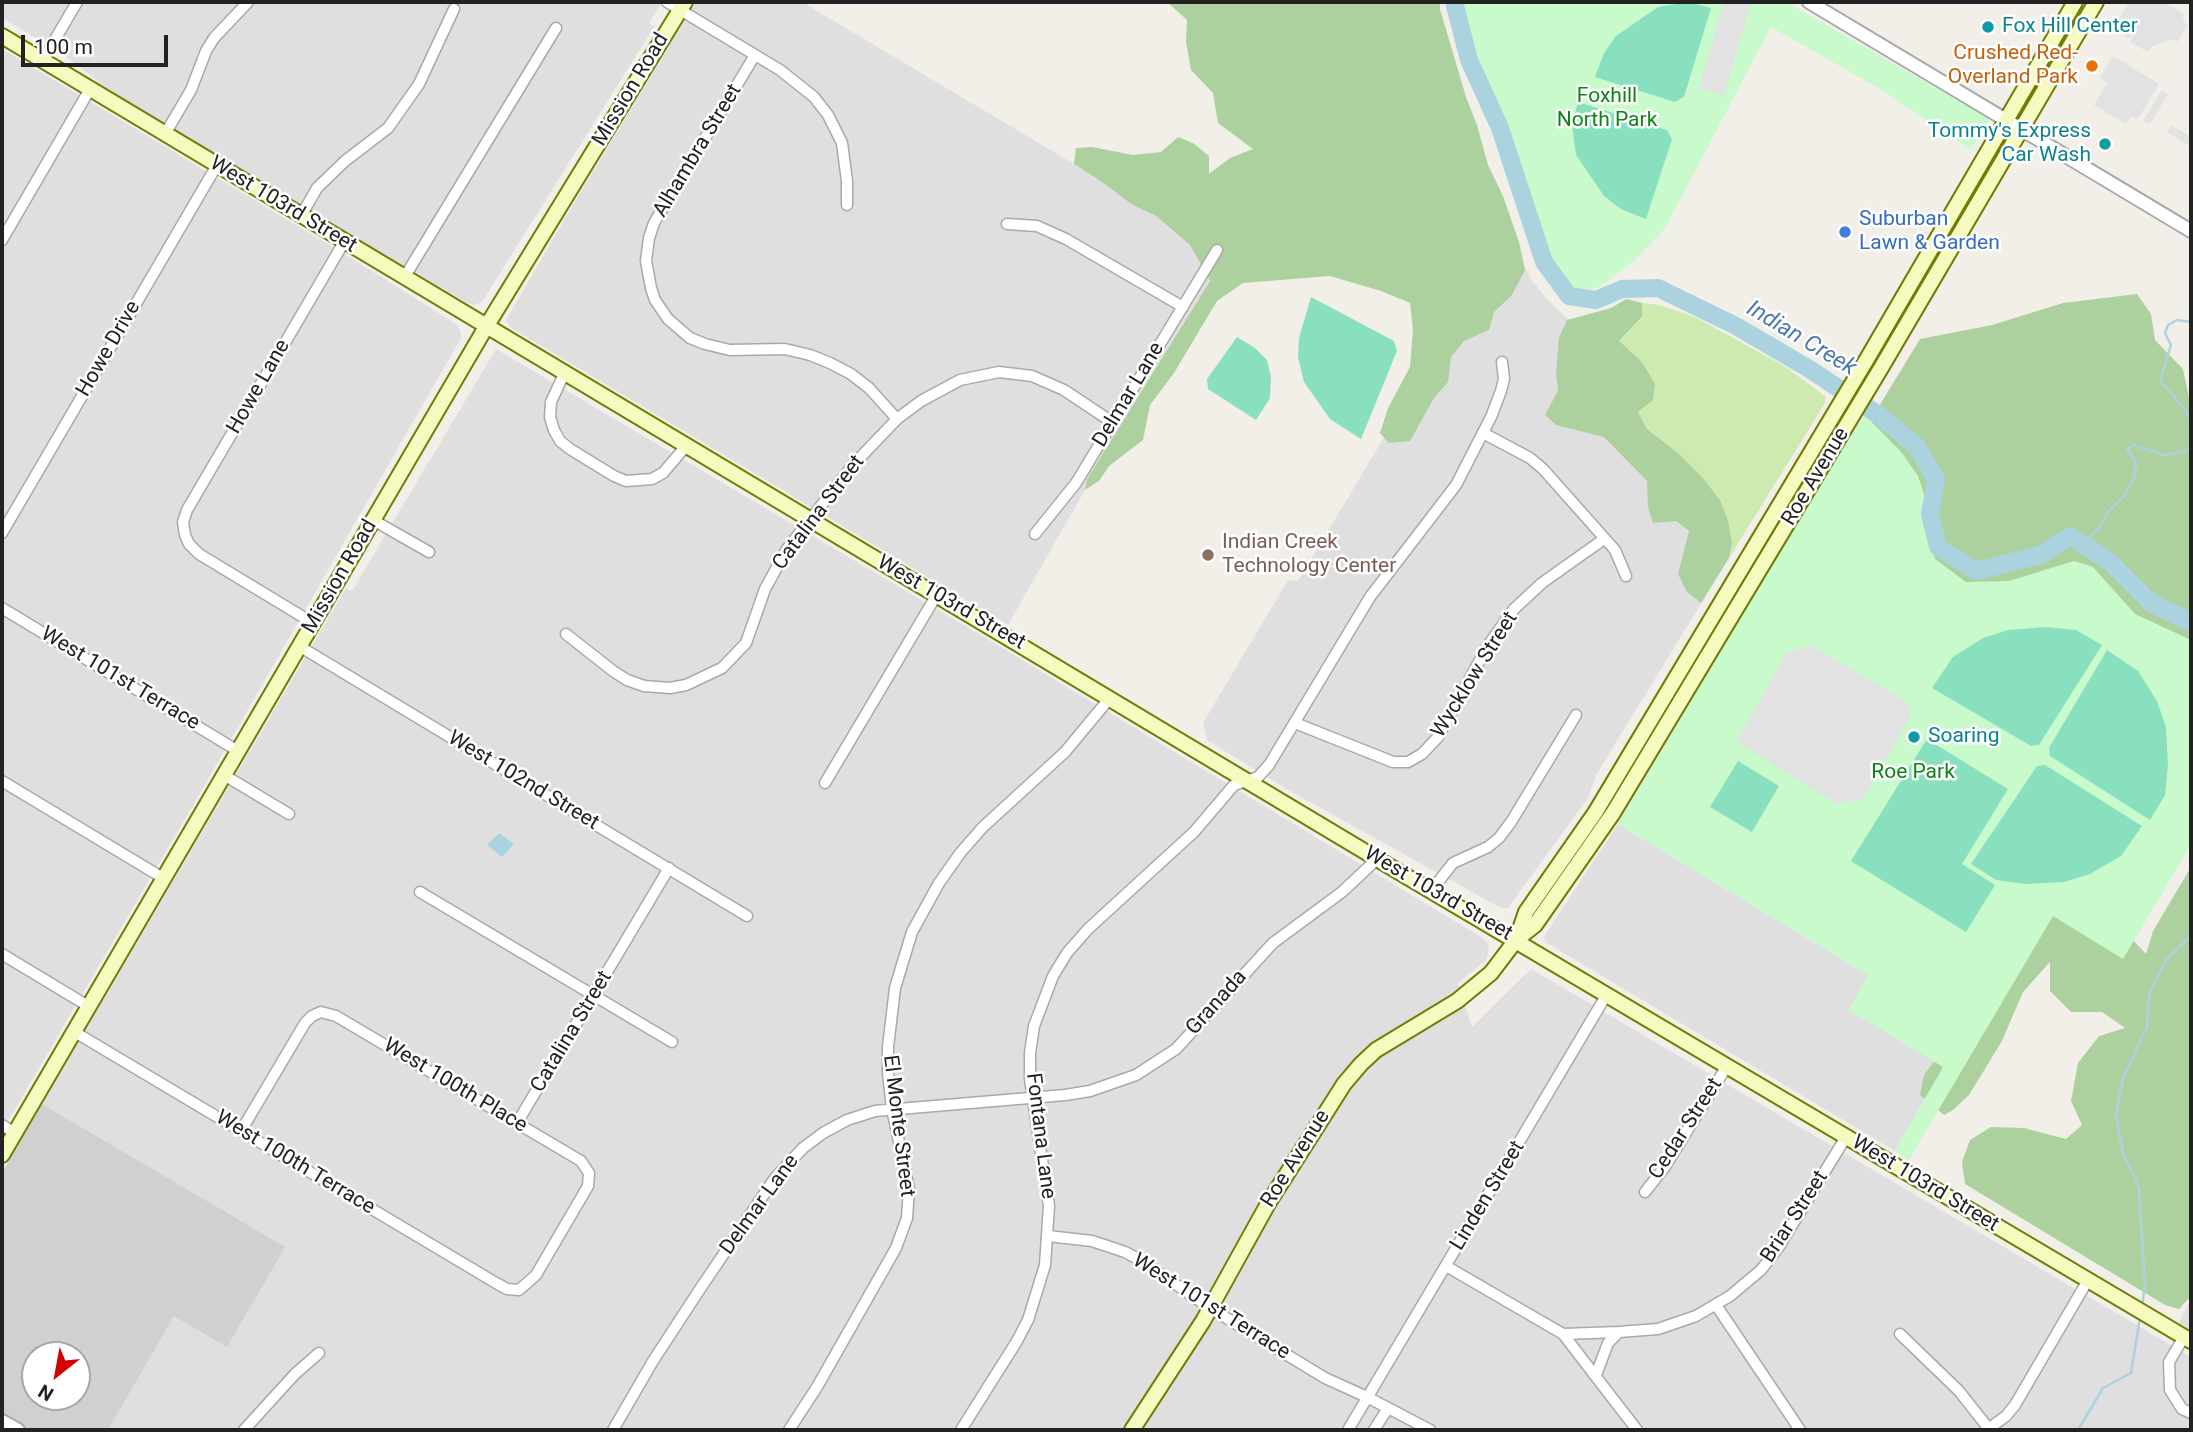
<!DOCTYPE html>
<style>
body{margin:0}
#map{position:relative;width:2193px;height:1432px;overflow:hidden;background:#f2efe9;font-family:Roboto,sans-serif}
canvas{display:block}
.frame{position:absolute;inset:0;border:4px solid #222;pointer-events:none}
.north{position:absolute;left:21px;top:1341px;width:70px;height:70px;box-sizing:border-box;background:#fff;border:2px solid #a7a7a7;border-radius:50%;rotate:211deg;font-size:19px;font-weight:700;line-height:28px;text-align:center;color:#222}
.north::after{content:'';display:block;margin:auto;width:24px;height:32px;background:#d40000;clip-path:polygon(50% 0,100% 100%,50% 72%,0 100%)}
.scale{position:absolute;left:21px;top:35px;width:147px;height:32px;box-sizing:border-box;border:4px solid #222;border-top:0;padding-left:9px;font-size:21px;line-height:24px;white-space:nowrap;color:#222;-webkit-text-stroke:5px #fff;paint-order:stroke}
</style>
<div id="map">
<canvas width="2193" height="1432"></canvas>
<div class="frame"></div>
<div class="north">N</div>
<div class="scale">100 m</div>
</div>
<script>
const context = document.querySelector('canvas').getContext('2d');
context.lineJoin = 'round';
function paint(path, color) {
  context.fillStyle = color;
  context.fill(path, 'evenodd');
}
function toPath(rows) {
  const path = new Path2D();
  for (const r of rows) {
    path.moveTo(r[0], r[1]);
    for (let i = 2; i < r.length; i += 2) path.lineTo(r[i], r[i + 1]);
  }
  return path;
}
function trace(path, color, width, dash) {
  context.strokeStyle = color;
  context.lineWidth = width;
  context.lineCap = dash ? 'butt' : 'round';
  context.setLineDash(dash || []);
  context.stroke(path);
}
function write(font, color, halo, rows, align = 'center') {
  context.font = font + ' Roboto,sans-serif';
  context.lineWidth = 5;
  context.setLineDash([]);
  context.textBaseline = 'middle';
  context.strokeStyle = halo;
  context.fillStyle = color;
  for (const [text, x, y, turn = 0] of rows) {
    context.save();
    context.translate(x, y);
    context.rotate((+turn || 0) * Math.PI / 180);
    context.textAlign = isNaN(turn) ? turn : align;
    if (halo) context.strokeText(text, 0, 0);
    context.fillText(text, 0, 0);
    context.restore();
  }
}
paint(toPath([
 [2,2,662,2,649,23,654,27,482,302,474,305,466,302,234,166,108,89,63,54,2,18],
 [696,2,802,2,1074,164,1102,182,1131,204,1156,216,1190,245,1210,281,1087,479,1085,490,1008,625,510,327,506,320,577,198],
 [2,49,351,258,456,324,461,332,461,338,192,807,2,1131],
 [1507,232,1531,279,1547,299,1574,325,1568,388,1729,558,1596,775,1588,798,1508,908,1501,908,1290,791,1207,740,1203,723,1288,580,1298,581],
 [496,349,994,643,1481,937,1488,943,1489,950,1486,960,1458,983,1472,1027,1531,969,2191,1357,2191,1430,108,1430,174,1315,285,1248,42,1104,346,588,352,591],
 [1618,824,1868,975,1943,1067,1895,1151,1547,943,1543,938],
 [2191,1298,2191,1330,2179,1323]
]), '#e0dfdf');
paint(toPath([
 [42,1104,285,1247,227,1347,174,1316,108,1430,29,1430,2,1414,2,1173],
 [35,1355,77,1355,77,1397,35,1397]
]), '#d0d0d0');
paint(toPath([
 [1642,303,1659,305,1695,317,1784,366,1825,396,1825,403,1729,558,1732,543,1702,477,1678,453,1647,429,1638,412,1619,341,1642,318]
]), '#cdebb0');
paint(toPath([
 [1167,2,1440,2,1440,9,1466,97,1477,125,1488,165,1503,196,1519,242,1525,270,1512,295,1494,312,1489,330,1464,341,1451,357,1448,382,1434,398,1410,441,1389,443,1380,433,1388,408,1410,367,1413,330,1410,303,1381,291,1330,276,1243,283,1217,301,1174,373,1150,405,1143,440,1109,466,1099,481,1085,490,1087,479,1210,281,1190,245,1156,216,1131,204,1102,182,1074,164,1076,148,1092,147,1133,155,1161,152,1178,137,1193,143,1209,156,1209,174,1230,158,1253,149,1218,123,1213,93,1191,70,1186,42,1187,20],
 [2137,294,2151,314,2155,340,2183,369,2191,407,2191,649,1999,618,1840,527,1845,462,1920,339,1992,325,2063,303],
 [1626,299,1642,303,1642,317,1619,341,1642,362,1655,384,1653,400,1638,412,1647,429,1678,453,1702,477,1720,500,1728,521,1732,543,1729,558,1701,603,1687,592,1678,574,1689,531,1676,521,1653,523,1648,507,1647,481,1604,437,1556,425,1545,415,1558,391,1556,374,1559,338,1567,320,1611,308],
 [2191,867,2191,1296,2179,1309,2165,1305,1965,1184,1962,1162,1970,1140,1991,1127,2024,1128,2066,1139,2082,1125,2071,1101,2078,1063,2099,1036,2125,1028,2102,1012,2071,1012,2050,991,2050,962,2023,992,2002,1041,1969,1095,1953,1110,1944,1115,1920,1095,1924,1075,2042,915,2078,912,2119,925,2146,954,2153,931]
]), '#add19e');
paint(toPath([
 [1454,2,1786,2,1987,117,1991,127,1969,149,1880,89,1771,27,1664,230,1634,261,1601,286,1569,296,1544,262,1500,128,1469,60],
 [1865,415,1902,453,1918,476,1926,500,1928,531,1935,559,1966,582,2009,581,2074,561,2093,567,2135,614,2191,640,2191,845,2123,959,2053,916,1909,1160,1895,1151,1943,1067,1849,1010,1868,975,1618,824,1846,442]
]), '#c8facc');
paint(toPath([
 [1688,2,1711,8,1684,97,1675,102,1595,77,1604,53,1616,36,1658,7],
 [1578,102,1667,130,1672,139,1646,219,1621,209,1604,196,1576,155,1572,125],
 [1311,297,1394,341,1397,351,1361,439,1330,419,1304,382,1298,357,1299,338],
 [1237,337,1255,348,1267,360,1271,377,1270,398,1256,420,1208,389,1207,379],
 [2046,627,2076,630,2102,645,2039,745,2031,746,1932,688,1953,657,1983,638,2008,630],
 [2107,650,2138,671,2157,701,2166,727,2168,765,2165,795,2150,820,2050,756,2049,748],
 [1927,739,2008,789,1962,864,1995,885,1966,932,1851,861],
 [1738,761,1779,786,1752,832,1710,807],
 [2045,765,2142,826,2121,856,2090,874,2064,882,2026,884,1996,880,1971,864,2037,766]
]), '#88e0be');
paint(toPath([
 [1724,2,1751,2,1724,95,1699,88],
 [2130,2,2164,2,2184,14,2182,20,2188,25,2177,42,2171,39,2151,47,2148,52,2130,42,2133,35,2128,38,2112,28],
 [2113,56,2159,84,2138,119,2131,116,2126,124,2094,105,2107,83,2100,78],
 [2162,90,2168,94,2150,124,2143,121],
 [2171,125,2191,137,2191,147,2167,132],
 [1812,646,1907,702,1911,716,1863,799,1837,804,1736,742,1787,652]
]), '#e2e2e2');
paint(toPath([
 [499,833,514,844,502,857,487,845]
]), '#aad3df');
trace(toPath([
 [2191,322,2177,320,2168,325,2165,333,2171,345,2160,381,2185,409,2191,423],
 [2073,538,2088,538,2098,530,2107,513,2124,496,2134,478,2136,462,2127,450,2133,445,2164,455,2187,451,2191,444],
 [2142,1307,2145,1285,2139,1189,2123,1153,2116,1114,2123,1078,2147,1027,2149,995,2166,960,2191,936],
 [2078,1430,2103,1388,2131,1373,2140,1317]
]), '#aad3df', 2.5);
trace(toPath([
 [1454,2,1469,60,1500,128,1544,262,1569,296,1596,300,1622,289,1658,288,1736,326,1811,370,1880,416,1917,447,1936,480,1930,514,1938,547,1976,571,2040,555,2070,536,2109,561,2151,603,2191,622]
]), '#aad3df', 18);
const minor = toPath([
 [667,2,780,70,814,97,828,115,842,143,847,181,847,205],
 [755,55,654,223,649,238,646,261,651,288,655,300,668,319,690,338,705,344,730,350,785,349,810,355,830,363,851,374,869,388,897,419],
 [43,60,77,2],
 [165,134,191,90,206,51,214,38,248,2],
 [301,216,317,188,345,161,388,128,419,84,454,9],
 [1007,224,1037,226,1066,239,1183,307],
 [2,240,90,89],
 [404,278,556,28],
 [564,374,551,402,550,417,554,430,560,441,570,449,614,476,626,481,652,479,663,473,686,446],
 [1483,433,1530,458,1543,469,1615,550,1626,576],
 [373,520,429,552],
 [2,533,217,165],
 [1035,534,1076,483,1217,250],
 [2,608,238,751],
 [313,623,199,554,189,544,185,535,183,522,187,510,344,242],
 [566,634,613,671,627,680,644,686,670,688,686,685,722,668,746,643,765,589,787,549,853,465,897,419,921,401,960,380,999,372,1032,376,1064,390,1112,422],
 [299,646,747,916],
 [1295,723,1393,762,1408,762,1422,754,1438,737,1487,647,1514,609,1542,583,1604,539],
 [224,775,289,814],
 [2,781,163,878],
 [825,783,936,596],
 [1431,891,1453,863,1488,847,1499,838,1511,822,1576,715],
 [420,892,672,1042],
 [2,954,88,1006],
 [73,1031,496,1283,507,1289,519,1290,536,1275,588,1186,589,1173,581,1161,336,1016,321,1012,312,1016,305,1023,241,1131],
 [517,1123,669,868],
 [2,1125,15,1133],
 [1645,1192,1664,1168,1727,1066],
 [1048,1236,1092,1241,1125,1252,1142,1261,1210,1308,1325,1378,1367,1397,1430,1430],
 [1446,1266,1563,1334,1637,1430],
 [1716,1305,1800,1430],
 [1563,1334,1619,1332],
 [1900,1334,1959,1391,1989,1429],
 [2184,1337,2169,1362,2170,1390,2182,1409,2191,1413],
 [1596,1375,1608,1343,1619,1332,1658,1329,1696,1316,1730,1296,1761,1270,1778,1248,1846,1137],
 [244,1430,295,1374,319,1353],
 [613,1430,653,1361,700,1289,775,1178,803,1148,823,1133,847,1120,875,1111,1065,1095,1090,1091,1136,1075,1176,1049,1273,943,1342,892,1377,859],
 [789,1430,817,1387,896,1248,907,1218,909,1189,892,1109,888,1073,888,1047,895,988,912,932,939,883,961,852,983,827,1065,752,1109,699],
 [961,1430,1017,1341,1028,1320,1045,1265,1049,1206,1030,1079,1030,1053,1034,1026,1053,976,1067,953,1088,929,1194,832,1234,785,1258,777,1269,765,1370,597,1456,485,1491,417,1501,391,1504,379,1502,362],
 [1348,1430,1607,994],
 [1374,1430,1388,1408],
 [1987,1430,2006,1416,2015,1405,2088,1280]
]);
const tertiary = toPath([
 [1809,2,2191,231],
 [2,1421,18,1430]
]);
const secondary = toPath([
 [2,36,1399,872,2191,1341],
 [1517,938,1526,912,1595,813,1867,359,2075,2],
 [2,1155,486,327,685,2],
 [1132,1430,1203,1321,1269,1202,1344,1084,1361,1064,1376,1050,1457,1001,1491,973,1516,940,1535,925,1613,813,1881,368,2096,2]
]);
trace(minor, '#a9a9a9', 13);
trace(tertiary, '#a9a9a9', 16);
trace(secondary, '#707d05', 18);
trace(minor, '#fff', 10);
trace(tertiary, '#fff', 12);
trace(secondary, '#f7fabf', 14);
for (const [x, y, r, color] of [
 [1988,27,7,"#0f9aa8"],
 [2092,66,7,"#e8710a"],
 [2105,144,7,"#0f9aa8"],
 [1845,232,7,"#3f7fe0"],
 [1208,555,7,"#8d6e63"],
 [1914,737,7,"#0f9aa8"]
]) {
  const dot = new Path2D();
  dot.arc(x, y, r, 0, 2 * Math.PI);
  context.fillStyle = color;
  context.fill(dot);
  trace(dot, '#fff', 2.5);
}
write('21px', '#0d838f', '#fff', [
 ["Fox Hill Center",2002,27],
 ["Tommy's Express",2091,132,"right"],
 ["Car Wash",2091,156,"right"],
 ["Soaring",1928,737]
], 'left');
write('21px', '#c56008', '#fff', [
 ["Crushed Red-",2078,54],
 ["Overland Park",2078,78]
], 'right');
write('21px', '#222', '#fff', [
 ["Mission Road",631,90,-59],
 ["Alhambra Street",698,151,-59],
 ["West 103rd Street",283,205,31],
 ["Howe Drive",109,349,-60],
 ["Howe Lane",259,387,-60],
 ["Delmar Lane",1129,395,-59],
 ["Roe Avenue",1816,477,-59],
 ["Catalina Street",819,513,-53],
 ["Mission Road",340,577,-60],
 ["West 103rd Street",951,603,30],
 ["Wycklow Street",1475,675,-58],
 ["West 101st Terrace",120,679,31],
 ["West 102nd Street",523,781,31],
 ["West 103rd Street",1438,894,30],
 ["Granada",1217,1003,-48],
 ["Catalina Street",572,1032,-59],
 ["West 100th Place",455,1086,31],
 ["El Monte Street",898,1126,83],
 ["Cedar Street",1686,1129,-57],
 ["Fontana Lane",1040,1136,83],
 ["Roe Avenue",1296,1159,-58],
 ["West 100th Terrace",295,1163,31],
 ["West 103rd Street",1925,1184,31],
 ["Linden Street",1488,1196,-59],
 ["Delmar Lane",760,1205,-54],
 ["Briar Street",1795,1217,-57],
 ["West 101st Terrace",1211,1307,32]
]);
write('21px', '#0c8416', '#fff', [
 ["Foxhill",1607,97],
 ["North Park",1607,121],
 ["Roe Park",1913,773]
]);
write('21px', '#366cbe', '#fff', [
 ["Suburban",1859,220],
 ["Lawn & Garden",1859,244]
], 'left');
write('21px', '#785e54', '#fff', [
 ["Indian Creek",1222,543],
 ["Technology Center",1222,567]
], 'left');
write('italic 23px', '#4a7aab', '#fff', [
 ["Indian Creek",1801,339,31]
]);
</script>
